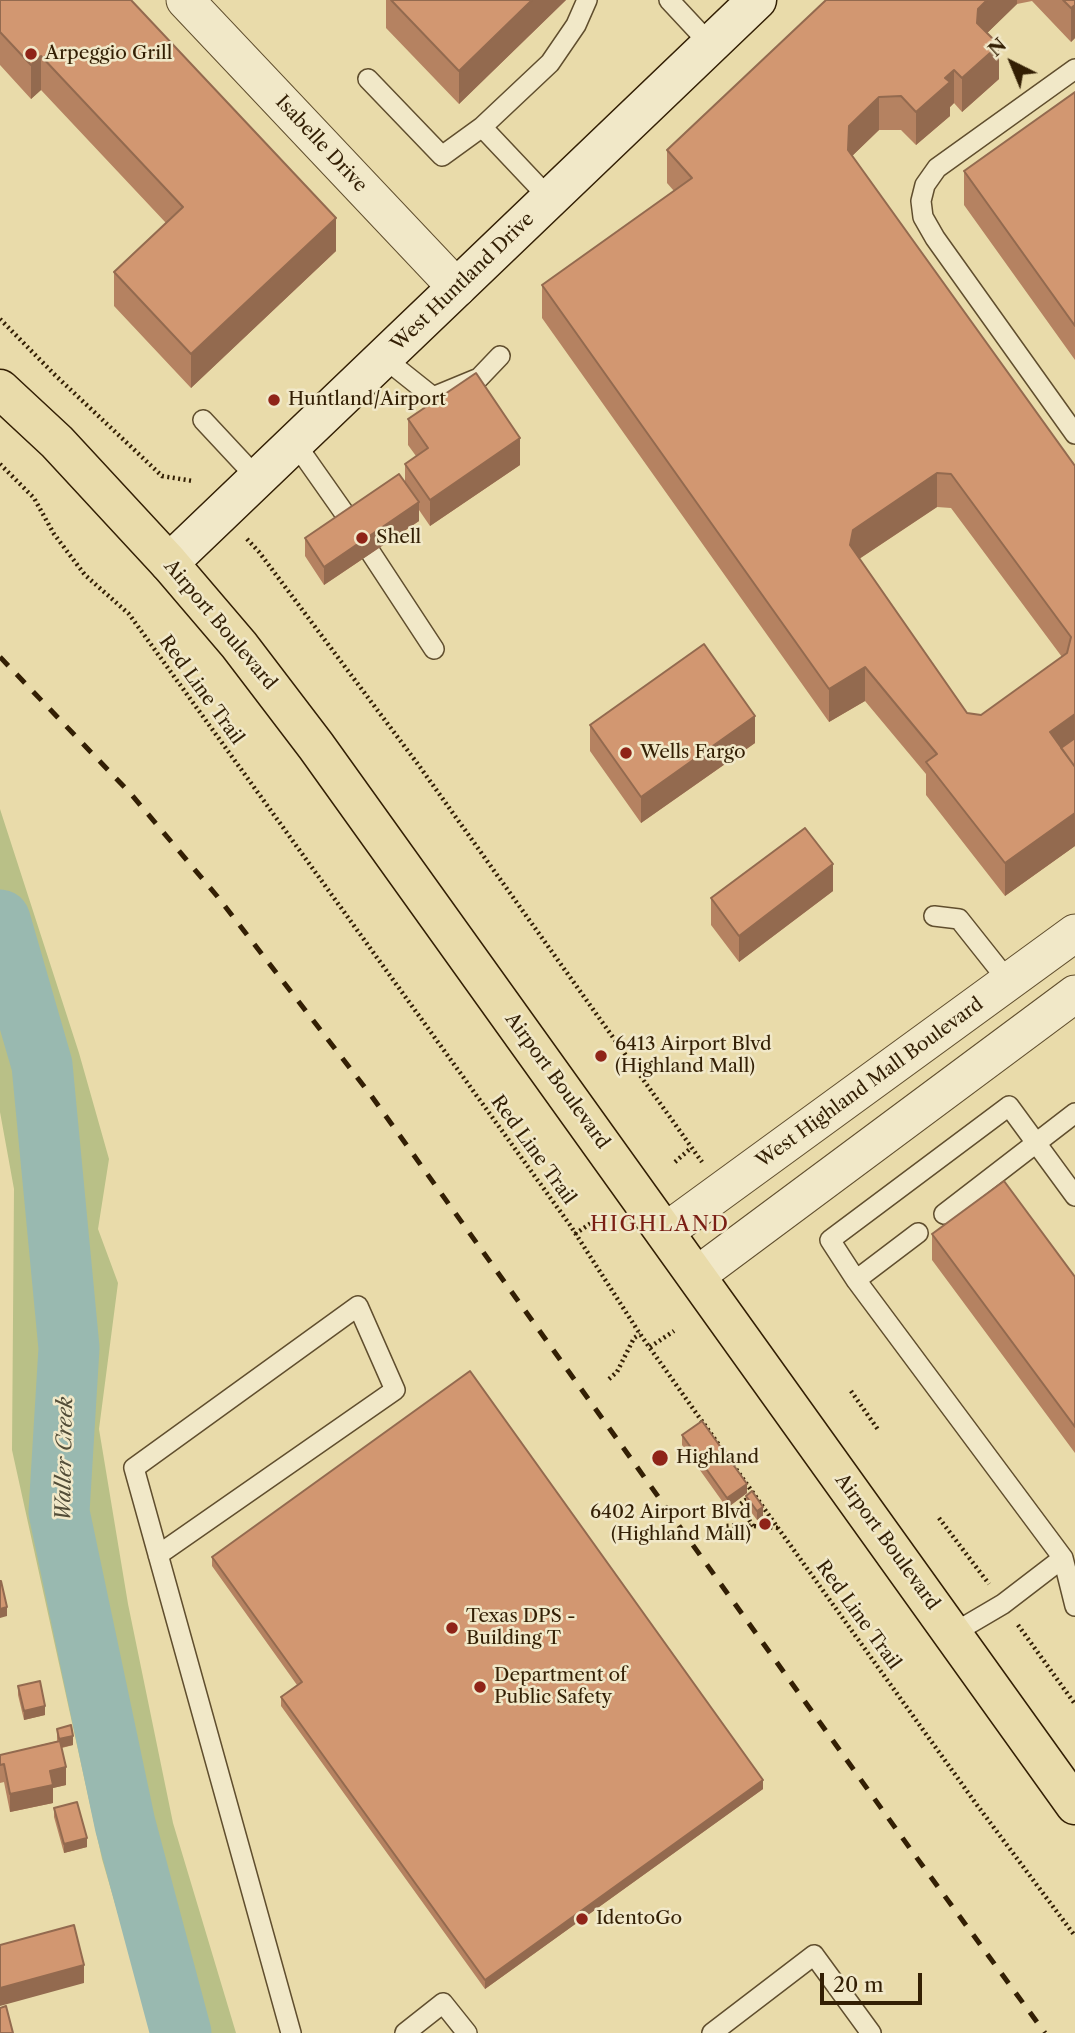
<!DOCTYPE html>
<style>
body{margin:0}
#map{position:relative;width:1075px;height:2033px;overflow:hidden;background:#e9dbaa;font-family:"Libre Caslon Text",serif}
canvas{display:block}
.north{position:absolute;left:977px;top:28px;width:70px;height:70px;-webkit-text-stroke:5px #f1e8c8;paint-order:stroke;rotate:317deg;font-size:19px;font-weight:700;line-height:28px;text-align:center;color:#331f04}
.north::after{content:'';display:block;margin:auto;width:24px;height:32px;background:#331f04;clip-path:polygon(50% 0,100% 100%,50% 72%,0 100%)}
.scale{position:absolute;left:820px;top:1973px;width:102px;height:32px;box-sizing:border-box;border:4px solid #331f04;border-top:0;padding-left:9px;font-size:21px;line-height:24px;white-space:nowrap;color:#331f04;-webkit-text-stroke:5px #f1e8c8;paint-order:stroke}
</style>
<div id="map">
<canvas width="1075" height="2033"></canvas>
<div class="north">N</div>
<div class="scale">20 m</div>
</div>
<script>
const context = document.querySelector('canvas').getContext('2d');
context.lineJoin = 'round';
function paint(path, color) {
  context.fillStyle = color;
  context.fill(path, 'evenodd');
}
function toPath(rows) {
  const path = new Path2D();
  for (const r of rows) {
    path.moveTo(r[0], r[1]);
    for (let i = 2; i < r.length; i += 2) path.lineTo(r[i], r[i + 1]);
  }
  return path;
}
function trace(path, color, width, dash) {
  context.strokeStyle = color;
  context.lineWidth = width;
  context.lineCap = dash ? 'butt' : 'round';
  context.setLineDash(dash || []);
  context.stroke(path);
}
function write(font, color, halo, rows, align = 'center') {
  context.font = font + ' "Libre Caslon Text",serif';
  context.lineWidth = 5;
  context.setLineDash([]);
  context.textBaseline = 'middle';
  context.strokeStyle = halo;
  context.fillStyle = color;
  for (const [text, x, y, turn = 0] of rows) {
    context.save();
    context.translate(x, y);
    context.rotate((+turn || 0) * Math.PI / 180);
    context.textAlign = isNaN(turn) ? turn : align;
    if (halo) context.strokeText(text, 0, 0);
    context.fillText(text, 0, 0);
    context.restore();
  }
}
paint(toPath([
 [0,809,79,1053,109,1159,98,1229,118,1283,99,1429,128,1604,173,1823,236,2033,153,2033,102,1859,12,1450,14,1189,0,1112]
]), '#b9c087');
trace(toPath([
 [0,920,42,1065,69,1348,59,1512,125,1824,181,2033]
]), '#99b9b0', 61);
const lane = toPath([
 [669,0,710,44],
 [1075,69,937,168,925,185,921,201,923,217,935,238,1075,434],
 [368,79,442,156,482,127,550,63,576,25,587,0],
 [482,127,550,199],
 [384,358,433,397,479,378,500,356],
 [203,420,258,479],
 [295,443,352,524],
 [371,553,434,649],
 [934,916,959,919,1009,982],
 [1075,1196,1009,1106,830,1240,856,1280,1063,1558,1075,1606],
 [944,1214,1075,1113],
 [856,1280,918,1233],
 [158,1555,395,1390,358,1306,134,1468,291,2033],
 [952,1634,1003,1604,1063,1558],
 [405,2033,443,2003,467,2033],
 [712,2033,814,1955,871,2033]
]);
const street = toPath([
 [185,0,457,288],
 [665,1232,1075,933],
 [696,1276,1075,994]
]);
const secondary = toPath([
 [169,563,757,0]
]);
const primary = toPath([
 [0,389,57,442,169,563,239,645,316,746,1075,1805]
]);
trace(lane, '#604e2e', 22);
trace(street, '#604e2e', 39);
trace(secondary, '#331f04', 41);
trace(primary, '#331f04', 41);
trace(toPath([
 [0,319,55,375,162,476,193,481],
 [0,464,34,498,54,534,85,575,129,614,570,1225,640,1334,778,1528,977,1805,1075,1936],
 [247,539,259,552,420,767,702,1162],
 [675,1162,691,1148],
 [575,1234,594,1221],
 [650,1347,674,1331],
 [609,1379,617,1372,634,1338,640,1334],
 [851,1391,879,1431],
 [751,1496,739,1505,754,1527],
 [939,1518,989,1584],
 [717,1531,725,1526,740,1525,778,1528],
 [1018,1625,1075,1704]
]), '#331f04', 4.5, [2, 3.5]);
trace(lane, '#f1e8c8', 19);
trace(street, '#f1e8c8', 37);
trace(secondary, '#f1e8c8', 38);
trace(primary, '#e9dbaa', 38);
trace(toPath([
 [0,657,131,794,217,896,370,1094,914,1854,1045,2033]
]), '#331f04', 5, [12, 12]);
paint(toPath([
 [0,0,336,251,191,388,114,306,114,272,166,223,41,90,31,99,0,65],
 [386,0,566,0,459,104,386,28],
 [826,0,1075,0,1075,38,1071,42,1032,1,1017,4,987,33,999,79,962,112,954,103,950,107,950,116,916,145,901,130,879,130,852,156,1075,466,1075,846,1005,896,926,795,926,774,865,701,829,722,542,318,542,285,674,191,667,183,667,150],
 [937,507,951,508,1062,657,981,715,967,713,859,559],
 [1075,92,1075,360,964,205,964,171],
 [408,419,520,465,430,526,419,510,419,521,324,585,305,556,305,538,405,482,405,464,416,456,408,445],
 [590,725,755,743,641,823,590,751],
 [833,891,739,962,711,925,711,898],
 [932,1234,1075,1277,1075,1453,932,1260],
 [682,1435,747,1493,727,1508,682,1445],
 [746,1496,763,1516,757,1520,746,1505],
 [212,1557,763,1789,485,1989,281,1706,281,1697,297,1685,212,1566],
 [18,1686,45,1715,24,1720,18,1695],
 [57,1729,73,1745,62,1748,66,1785,53,1788,53,1803,10,1812,4,1782,0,1783,0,1755,57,1741],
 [54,1808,87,1847,64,1853,54,1817]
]), '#b58261');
paint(toPath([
 [532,0,566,0,459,104,459,71],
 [987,0,1017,0,1017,4,978,42,977,57,978,9],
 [1075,5,1075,38,1071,42,1071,8],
 [999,45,999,79,962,112,962,78],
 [41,56,41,90,31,99,31,65],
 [954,70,954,103,950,107,950,116,916,145,916,112,945,78],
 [879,97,879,130,849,159,848,150,849,126],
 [336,218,336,251,191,388,191,354],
 [520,438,520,465,430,526,430,500],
 [937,473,937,507,853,563,850,545,853,530],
 [419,502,419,521,324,585,324,567],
 [865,667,865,701,829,722,829,689],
 [1075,714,1075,747,1054,762,1050,732],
 [755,716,755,743,641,823,641,797],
 [1075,813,1075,846,1005,896,1005,863],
 [833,864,833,891,739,962,739,936],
 [747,1484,747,1493,727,1508,727,1498],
 [763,1507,763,1516,757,1520,757,1511],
 [7,1607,7,1616,0,1618,0,1609],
 [45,1706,45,1715,24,1720,24,1711],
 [73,1736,73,1745,59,1748,59,1739],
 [66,1767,66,1785,53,1788,53,1803,10,1812,10,1794,50,1771],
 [763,1780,763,1789,485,1989,485,1980],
 [87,1838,87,1847,64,1853,64,1844],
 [84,1965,84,1983,0,2006,0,1988]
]), '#936a4f');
const building = toPath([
 [0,0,131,0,336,218,191,354,114,272,183,207,41,56,31,65,0,32,0,0],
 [391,0,532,0,459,71,391,0],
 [826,0,987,0,978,9,977,23,999,45,962,78,954,70,945,78,950,82,916,112,901,96,879,97,849,126,848,150,1075,466,1075,714,1050,732,1075,767,1075,813,1005,863,926,762,937,754,865,667,829,689,542,285,692,178,667,150,826,0],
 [937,473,951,474,1071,637,1067,653,981,715,967,713,850,545,853,530,937,473],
 [1063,0,1075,0,1075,5,1071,8,1063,0],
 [1075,92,1075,326,964,171,1075,92],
 [476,373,520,438,430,500,405,464,428,448,408,419,476,373],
 [399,474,419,502,324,567,305,538,399,474],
 [704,644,755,716,641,797,590,725,704,644],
 [1075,738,1075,767,1061,748,1075,738],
 [805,828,833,864,739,936,711,898,805,828],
 [1004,1181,1075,1277,1075,1427,932,1234,1004,1181],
 [470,1371,763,1780,485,1980,281,1697,302,1682,212,1557,470,1371],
 [702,1421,747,1484,727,1498,682,1435,702,1421],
 [752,1491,763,1507,757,1511,746,1496,752,1491],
 [0,1581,1,1581,7,1607,0,1609,0,1581],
 [40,1681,45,1706,24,1711,18,1686,40,1681],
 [71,1725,73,1736,59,1739,57,1729,71,1725],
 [60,1741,66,1767,50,1771,53,1785,10,1794,4,1764,0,1765,0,1755,60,1741],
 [77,1802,87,1838,64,1844,54,1808,77,1802],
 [74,1925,84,1965,0,1988,0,1945,74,1925],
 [6,2006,13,2033,0,2033,0,2008,6,2006]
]);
paint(building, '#d29771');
trace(building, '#936a4f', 2);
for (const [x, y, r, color] of [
 [31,54,7,"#8f2418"],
 [274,400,7,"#8f2418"],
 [362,538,7,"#8f2418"],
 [626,753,7,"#8f2418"],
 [601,1056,7,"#8f2418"],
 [660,1458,9,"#8f2418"],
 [765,1524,7,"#8f2418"],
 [452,1628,7,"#8f2418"],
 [480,1687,7,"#8f2418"],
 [582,1919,7,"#8f2418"]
]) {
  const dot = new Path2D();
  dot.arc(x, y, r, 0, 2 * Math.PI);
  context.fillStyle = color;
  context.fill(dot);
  trace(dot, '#f1e8c8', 2.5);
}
write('19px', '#331f04', '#f1e8c8', [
 ["Arpeggio Grill",45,54],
 ["Huntland/Airport",288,400],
 ["Shell",376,538],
 ["Wells Fargo",640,753],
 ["6413 Airport Blvd",615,1045],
 ["(Highland Mall)",615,1067],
 ["Highland",676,1458],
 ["6402 Airport Blvd",751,1513,"right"],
 ["(Highland Mall)",751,1535,"right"],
 ["Texas DPS -",466,1617],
 ["Building T",466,1639],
 ["Department of",494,1676],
 ["Public Safety",494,1698],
 ["IdentoGo",596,1919]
], 'left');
write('19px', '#331f04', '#f1e8c8', [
 ["Isabelle Drive",321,144,47],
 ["West Huntland Drive",463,282,-44],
 ["Airport Boulevard",220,625,50],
 ["Red Line Trail",201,690,54],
 ["Airport Boulevard",557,1081,54],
 ["West Highland Mall Boulevard",870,1083,-36],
 ["Red Line Trail",533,1150,54],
 ["Airport Boulevard",887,1542,54],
 ["Red Line Trail",858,1615,54]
]);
context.letterSpacing = '2px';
write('21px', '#7a1f14', '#f1e8c8', [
 ["HIGHLAND",660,1225]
]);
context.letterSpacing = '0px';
write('italic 21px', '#524d38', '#f1e8c8', [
 ["Waller Creek",65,1459,-89]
]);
</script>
